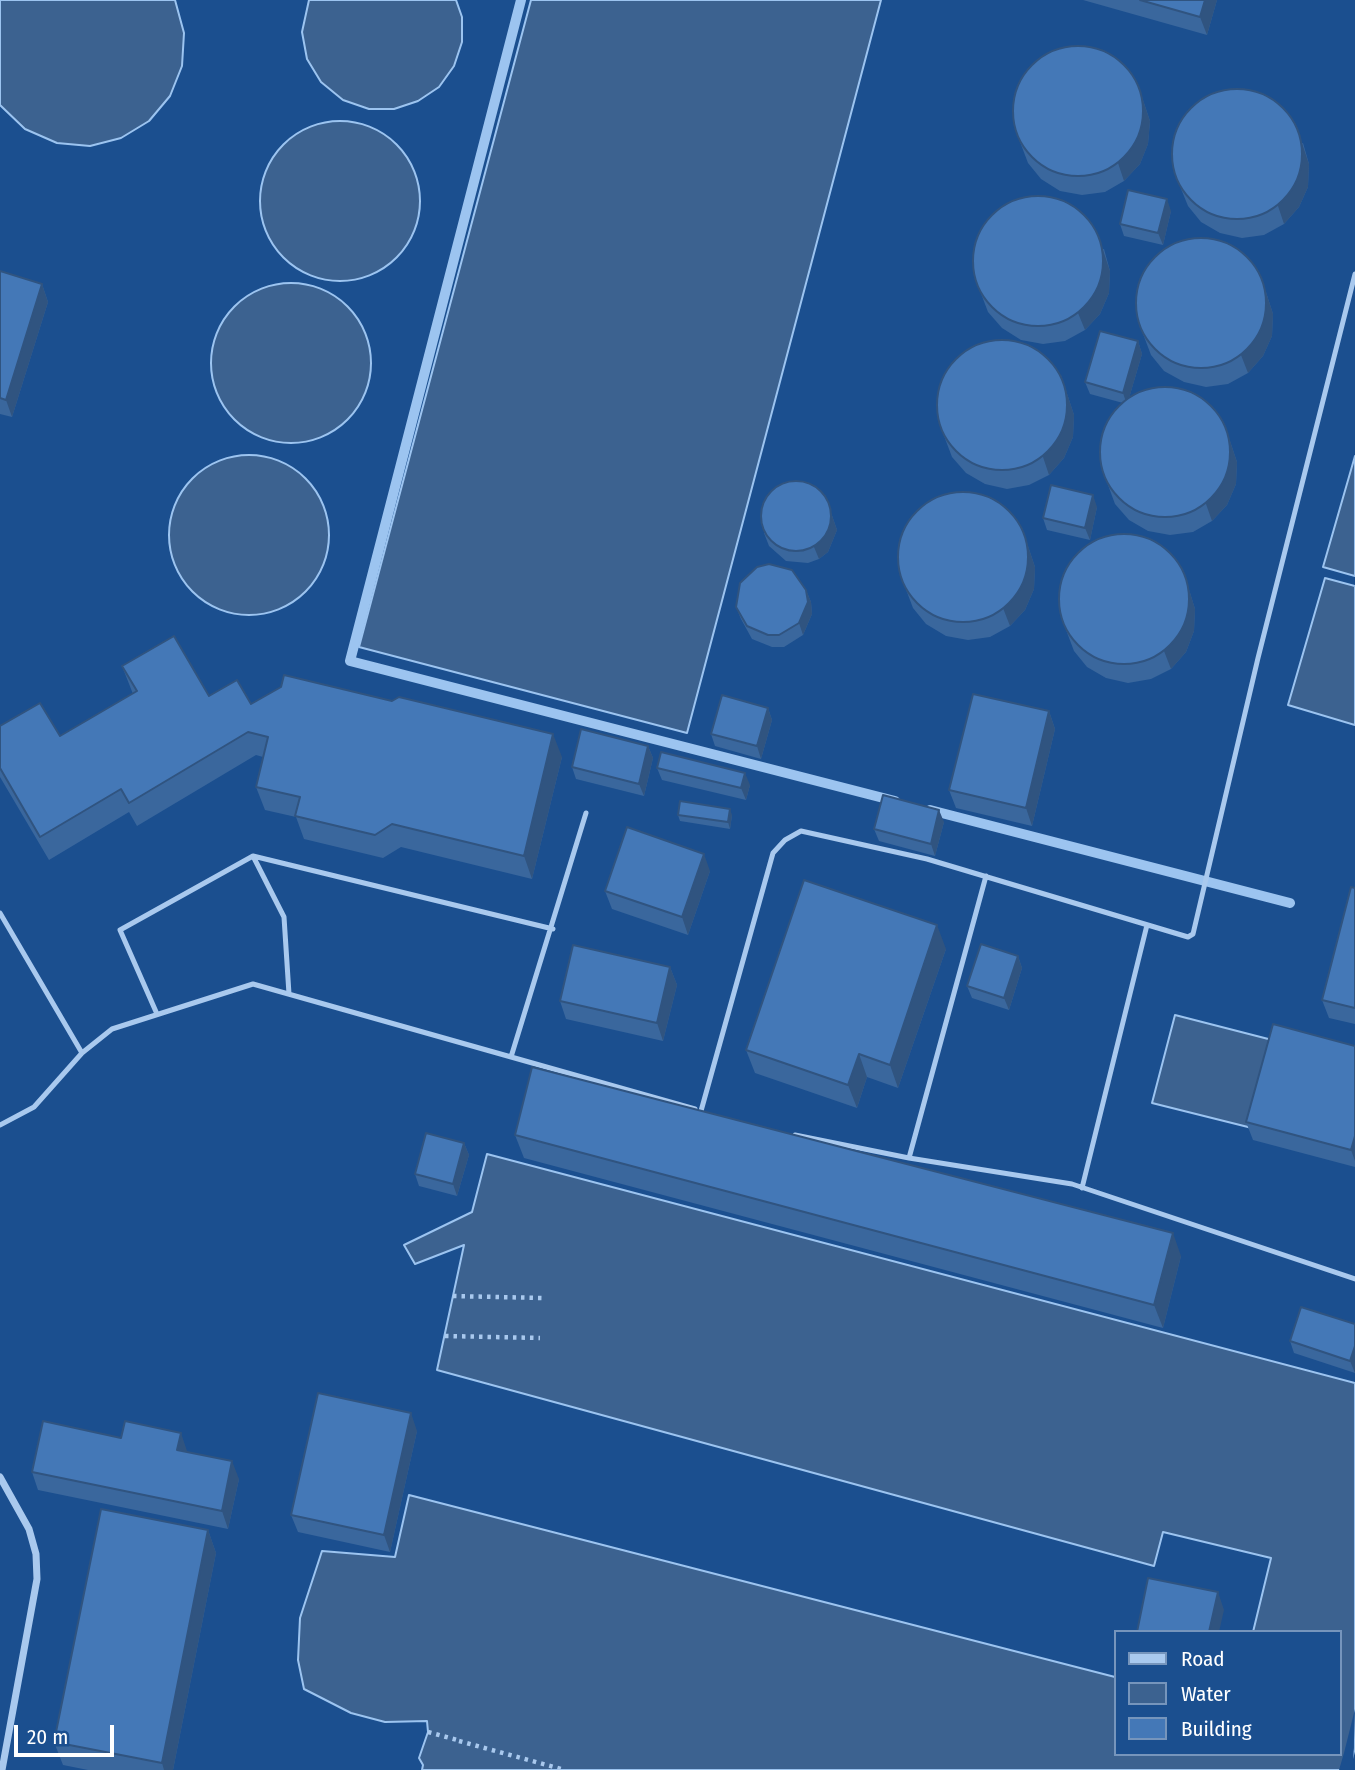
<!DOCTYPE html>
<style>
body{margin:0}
#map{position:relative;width:1355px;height:1770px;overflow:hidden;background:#1b4f8f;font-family:"Fira Sans Condensed",sans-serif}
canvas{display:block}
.legend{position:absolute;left:1114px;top:1630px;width:228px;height:126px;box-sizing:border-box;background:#1b4f8f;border:2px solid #7695bc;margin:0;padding:9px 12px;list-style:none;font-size:21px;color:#fff}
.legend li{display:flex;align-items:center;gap:14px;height:35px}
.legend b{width:35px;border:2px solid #7695bc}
.scale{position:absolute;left:14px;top:1725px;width:100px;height:32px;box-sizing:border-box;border:4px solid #fff;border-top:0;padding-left:9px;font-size:21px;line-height:24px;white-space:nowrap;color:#fff;-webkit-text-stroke:5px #1b4f8f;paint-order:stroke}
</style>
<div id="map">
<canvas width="1355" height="1770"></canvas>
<ul class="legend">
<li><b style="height:9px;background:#a9c9ee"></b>Road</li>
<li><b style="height:19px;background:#3c6290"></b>Water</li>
<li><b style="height:19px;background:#4478b7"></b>Building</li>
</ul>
<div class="scale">20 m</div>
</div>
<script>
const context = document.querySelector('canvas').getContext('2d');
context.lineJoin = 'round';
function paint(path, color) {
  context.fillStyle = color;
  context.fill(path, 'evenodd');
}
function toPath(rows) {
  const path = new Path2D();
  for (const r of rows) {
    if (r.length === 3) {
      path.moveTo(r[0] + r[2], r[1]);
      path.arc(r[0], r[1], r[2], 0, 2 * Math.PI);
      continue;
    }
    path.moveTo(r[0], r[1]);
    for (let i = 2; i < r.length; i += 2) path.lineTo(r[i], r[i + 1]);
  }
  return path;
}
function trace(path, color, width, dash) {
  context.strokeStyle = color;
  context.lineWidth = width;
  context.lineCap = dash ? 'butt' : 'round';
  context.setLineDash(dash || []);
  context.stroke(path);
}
const water = toPath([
 [0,0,175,0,184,33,182,66,170,96,149,121,121,138,90,146,57,143,25,129,0,105,0,0],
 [309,0,456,0,462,17,462,42,454,66,439,87,418,101,394,109,369,109,343,100,321,82,307,59,302,32,309,0],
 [531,0,881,0,687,733,359,647,531,0],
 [340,201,80],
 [291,363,80],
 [249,535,80],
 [1355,456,1355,576,1323,567,1355,456],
 [1325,578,1355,586,1355,725,1288,705,1325,578],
 [1175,1015,1280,1042,1256,1129,1152,1103,1175,1015],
 [487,1154,1355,1383,1355,1748,1349,1770,422,1770,423,1765,419,1758,428,1732,427,1721,385,1722,351,1713,304,1689,298,1660,300,1618,322,1551,395,1557,409,1495,1115,1677,1115,1754,1339,1754,1339,1632,1253,1632,1271,1558,1163,1532,1154,1566,437,1370,464,1245,415,1264,404,1245,472,1212,487,1154]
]);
paint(water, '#3c6290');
trace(water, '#9cc4f0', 2);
paint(toPath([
 [1355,1709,1353,1770,1339,1770,1344,1753]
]), '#1b4f8f');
trace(toPath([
 [521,0,350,661,895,801],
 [930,810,1290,903]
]), '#9cc4f0', 10);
trace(toPath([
 [453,1296,543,1298],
 [445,1336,540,1338],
 [428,1732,461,1741],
 [459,1741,565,1770]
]), '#a9c9ee', 4.5, [3.5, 5]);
trace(toPath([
 [253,856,553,929],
 [0,913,82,1053],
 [157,1014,120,930,253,856,284,917,289,994],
 [511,1057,586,813],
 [701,1111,773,853,785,840,801,831,927,859,1188,937,1193,934,1258,658,1355,274],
 [0,1125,34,1107,82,1053,112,1029,253,984,695,1109],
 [795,1135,909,1158,1072,1184,1355,1279],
 [909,1158,986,876],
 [1082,1188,1147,925]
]), '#a9c9ee', 5);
trace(toPath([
 [0,1477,29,1529,36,1554,37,1579,2,1770]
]), '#a9c9ee', 7);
paint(toPath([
 [1083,0,1217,0,1207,35],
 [1137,82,1150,121,1148,144,1140,164,1124,181,1105,192,1082,195,1060,191,1041,179,1028,163,1014,126],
 [1303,143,1309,164,1308,187,1299,207,1284,224,1264,235,1242,238,1220,233,1201,222,1188,206,1173,169],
 [1171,211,1163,245,1124,236,1120,224],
 [1104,249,1110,271,1109,293,1100,314,1085,330,1065,341,1043,344,1021,340,1002,328,988,312,974,275],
 [0,271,42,284,48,302,12,417,0,414],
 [1266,292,1273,314,1272,336,1263,356,1248,373,1228,384,1206,387,1184,382,1164,371,1151,355,1137,318],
 [1138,341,1142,354,1129,398,1224,423,1237,462,1236,484,1227,505,1212,521,1193,532,1170,535,1148,531,1129,520,1115,504,1101,466,1123,403,1090,394,1085,382],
 [1061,375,1074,415,1073,437,1064,458,1049,475,1029,485,1007,489,985,484,966,473,952,457,938,420],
 [825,495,837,530,828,552,819,559,808,563,786,561,769,546,764,533],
 [1097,507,1090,540,1047,530,1043,518],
 [1022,528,1035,567,1034,589,1025,610,1010,626,990,637,968,640,946,636,926,624,913,608,899,571],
 [1183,570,1195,609,1194,631,1186,652,1171,669,1151,679,1128,683,1106,678,1087,667,1074,651,1060,614],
 [806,590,811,602,812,614,803,635,784,647,772,647,752,639,741,619,736,607],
 [122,666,209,696,562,757,532,879,401,847,383,858,304,839,296,817,265,810,256,787,263,757,256,755,137,826,129,812,49,860,0,777,0,726,60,736,133,694],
 [768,708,772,720,761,759,715,746,711,734],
 [1049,711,1055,729,1032,826,956,808,949,790],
 [648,746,653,758,644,796,576,779,572,767],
 [657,768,750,785,746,800,662,780],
 [678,815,732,815,730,829,680,821],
 [944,822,935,856,879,841,874,829],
 [710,871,688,935,612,909,605,891],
 [1355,888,1355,1024,1329,1018,1322,1000],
 [946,949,898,1088,867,1077,857,1108,755,1073,746,1050],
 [1018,956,1022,968,1009,1010,972,998,967,986],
 [670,967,677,985,663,1041,566,1019,560,1001],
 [1355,1046,1355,1167,1253,1140,1246,1122],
 [515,1135,1181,1256,1163,1328,524,1158],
 [464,1143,469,1155,457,1196,419,1186,415,1174],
 [1355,1324,1355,1373,1294,1353,1290,1341],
 [417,1431,390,1552,298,1532,291,1515],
 [187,1451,187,1452,239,1479,228,1529,38,1490,32,1472],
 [208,1530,216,1553,173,1770,88,1770,63,1765,54,1742]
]), '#3a679d');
paint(toPath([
 [1205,0,1217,0,1207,35,1200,17],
 [1137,82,1150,121,1148,144,1140,164,1124,181,1118,163],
 [1296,125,1309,164,1308,187,1299,207,1284,224,1278,206],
 [1167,199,1171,211,1163,245,1158,233],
 [1097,232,1110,271,1109,293,1100,314,1085,330,1078,313],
 [1260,274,1273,314,1272,336,1263,356,1248,373,1241,355],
 [42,284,48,302,12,417,6,400],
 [1138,341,1142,354,1127,405,1123,393],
 [1061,375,1074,415,1073,437,1064,458,1049,475,1043,457],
 [1224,423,1237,462,1236,484,1227,505,1212,521,1206,504],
 [825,495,837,530,828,552,819,559,814,547],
 [1093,495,1097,507,1090,540,1085,528],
 [1022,528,1035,567,1034,589,1025,610,1010,626,1003,608],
 [1183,570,1195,609,1194,631,1186,652,1171,669,1164,651],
 [806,590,811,602,812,614,803,635,799,623],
 [768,708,772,720,761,759,757,746],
 [1049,711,1055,729,1032,826,1026,808],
 [553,734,562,757,532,879,524,856],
 [648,746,653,758,644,796,639,784],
 [745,773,750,785,746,800,741,788],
 [730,809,732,815,730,829,728,822],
 [939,810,944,822,935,856,931,844],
 [704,854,710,871,688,935,682,917],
 [937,925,946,949,898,1088,890,1065],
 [1018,956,1022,968,1009,1010,1004,998],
 [670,967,677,985,663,1041,657,1023],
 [859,1054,867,1077,857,1108,848,1085],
 [1355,1136,1355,1161,1351,1150],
 [464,1143,469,1155,457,1196,453,1184],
 [1173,1233,1181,1256,1163,1328,1154,1305],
 [1355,1346,1355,1373,1350,1361],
 [411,1413,417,1431,390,1552,384,1535],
 [181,1433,187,1451,184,1468,177,1450],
 [232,1461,239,1479,228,1529,222,1511],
 [208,1530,216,1553,173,1770,164,1770,162,1763],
 [1218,1592,1224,1610,1219,1632,1209,1632]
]), '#305480');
const building = toPath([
 [1140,0,1205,0,1200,17,1140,0],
 [1078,111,65],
 [1237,154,65],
 [1128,190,1167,199,1158,233,1120,224,1128,190],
 [1038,261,65],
 [1201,303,65],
 [0,271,42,284,6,400,0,398,0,271],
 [1100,331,1138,341,1123,393,1085,382,1100,331],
 [1002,405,65],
 [1165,452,65],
 [796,516,35],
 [1051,485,1093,495,1085,528,1043,518,1051,485],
 [963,557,65],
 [1124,599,65],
 [769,564,792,570,806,590,808,602,799,623,779,635,768,635,747,626,736,607,740,583,757,567,769,564],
 [174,636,209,696,237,680,251,704,281,687,284,675,392,701,399,697,553,734,524,856,392,824,375,835,295,816,300,797,256,787,268,737,248,732,129,803,121,789,40,837,0,768,0,726,40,703,60,736,137,691,122,666,174,636],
 [973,694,1049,711,1026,808,949,790,973,694],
 [722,695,768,708,757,746,711,734,722,695],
 [581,729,648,746,639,784,572,767,581,729],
 [661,752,745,773,741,788,657,768,661,752],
 [883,795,939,810,931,844,874,829,883,795],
 [680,801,730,809,728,822,678,815,680,801],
 [627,827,704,854,682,917,605,891,627,827],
 [804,880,937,925,890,1065,859,1054,848,1085,746,1050,804,880],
 [1351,887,1355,888,1355,1008,1322,1000,1351,887],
 [981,944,1018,956,1004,998,967,986,981,944],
 [573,945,670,967,657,1023,560,1001,573,945],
 [1273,1024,1355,1046,1355,1136,1351,1150,1246,1122,1273,1024],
 [532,1067,1173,1233,1154,1305,515,1135,532,1067],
 [426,1133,464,1143,453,1184,415,1174,426,1133],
 [1301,1307,1355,1324,1355,1346,1350,1361,1290,1341,1301,1307],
 [318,1393,411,1413,384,1535,291,1515,318,1393],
 [43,1421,121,1438,125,1421,181,1433,177,1450,232,1461,222,1511,32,1472,43,1421],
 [101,1509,208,1530,162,1763,54,1742,101,1509],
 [1148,1578,1218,1592,1209,1632,1137,1632,1148,1578]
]);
paint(building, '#4478b7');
trace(building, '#305480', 2);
</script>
